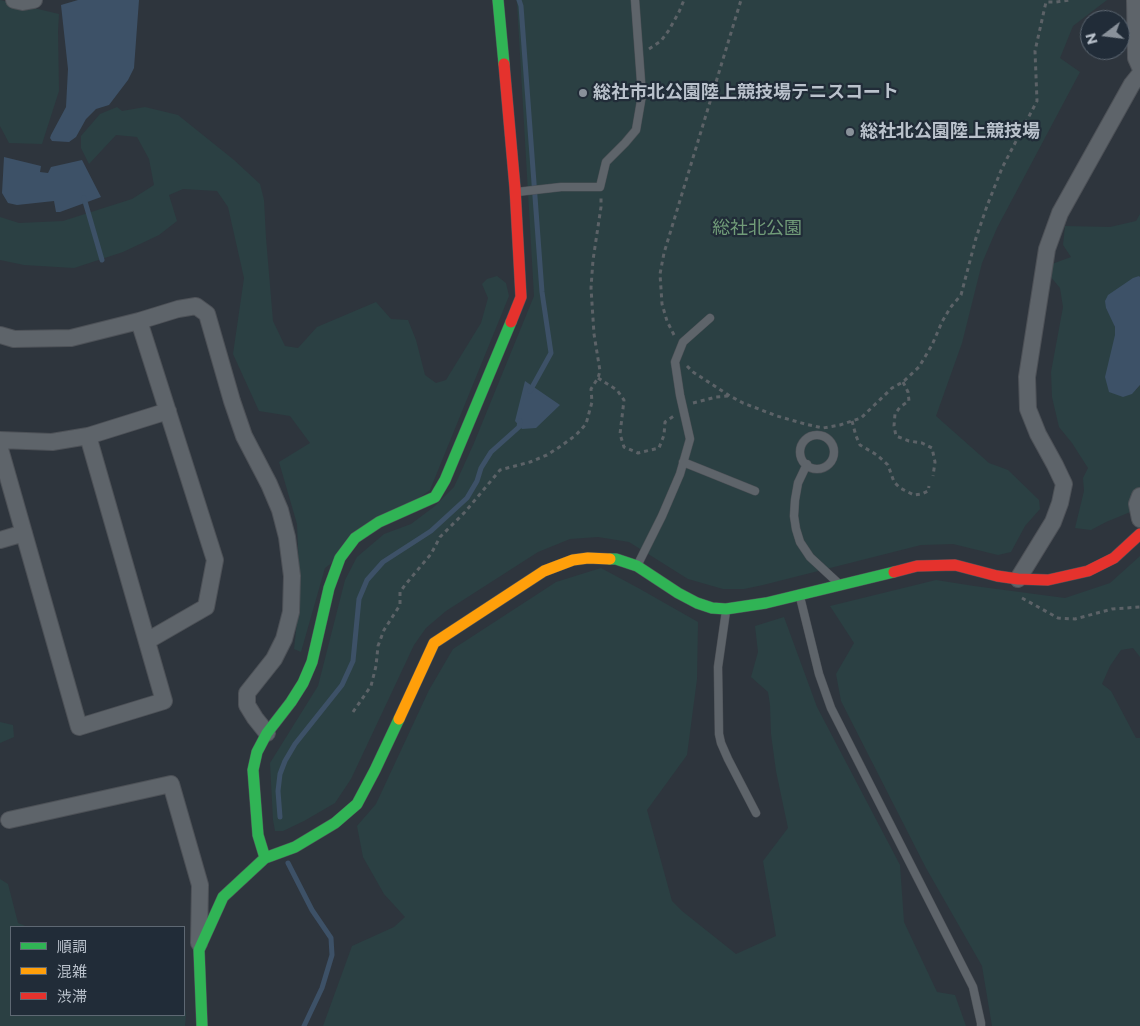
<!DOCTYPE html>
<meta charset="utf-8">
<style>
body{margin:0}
#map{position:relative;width:1140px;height:1026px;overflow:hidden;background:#2e353d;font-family:Montserrat,"Noto Sans JP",sans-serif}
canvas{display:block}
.legend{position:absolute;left:10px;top:926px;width:175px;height:90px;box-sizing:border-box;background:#212c38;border:1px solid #5e6873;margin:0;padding:6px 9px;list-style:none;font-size:15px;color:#bac2cc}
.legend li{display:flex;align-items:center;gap:10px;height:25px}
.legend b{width:25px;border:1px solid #5e6873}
.north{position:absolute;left:1080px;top:10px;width:50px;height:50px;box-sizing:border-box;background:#212c38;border:1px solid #5e6873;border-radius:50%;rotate:255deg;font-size:14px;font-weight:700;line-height:20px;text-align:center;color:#bac2cc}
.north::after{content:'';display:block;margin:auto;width:18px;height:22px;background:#89919a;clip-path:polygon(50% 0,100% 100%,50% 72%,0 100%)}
</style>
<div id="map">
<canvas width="1140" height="1026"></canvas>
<ul class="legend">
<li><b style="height:6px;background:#30b455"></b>順調</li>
<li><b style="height:6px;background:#ff9f0a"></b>混雑</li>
<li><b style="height:6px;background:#e5322d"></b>渋滞</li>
</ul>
<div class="north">N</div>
</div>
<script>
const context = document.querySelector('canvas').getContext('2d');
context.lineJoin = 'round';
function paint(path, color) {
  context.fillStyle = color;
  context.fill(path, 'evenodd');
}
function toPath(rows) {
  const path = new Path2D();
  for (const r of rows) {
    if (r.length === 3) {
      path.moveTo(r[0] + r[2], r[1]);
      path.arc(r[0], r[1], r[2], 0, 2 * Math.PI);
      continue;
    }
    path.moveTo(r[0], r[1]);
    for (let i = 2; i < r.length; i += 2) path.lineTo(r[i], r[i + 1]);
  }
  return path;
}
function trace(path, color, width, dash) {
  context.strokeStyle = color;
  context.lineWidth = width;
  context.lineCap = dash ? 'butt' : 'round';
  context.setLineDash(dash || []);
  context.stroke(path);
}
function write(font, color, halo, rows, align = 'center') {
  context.font = font + ' Montserrat,"Noto Sans JP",sans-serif';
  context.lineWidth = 4.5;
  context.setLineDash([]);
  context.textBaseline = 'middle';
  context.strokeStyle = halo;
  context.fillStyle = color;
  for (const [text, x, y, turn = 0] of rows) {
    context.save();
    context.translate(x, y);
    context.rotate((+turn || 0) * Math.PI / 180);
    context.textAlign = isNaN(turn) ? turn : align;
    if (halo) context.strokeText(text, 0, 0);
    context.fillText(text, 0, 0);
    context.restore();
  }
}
paint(toPath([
 [0,0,59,14,58,31,59,91,42,144,9,143,0,126],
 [516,0,1107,0,1073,26,1060,58,1080,72,997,228,982,263,962,343,936,416,989,463,1008,470,1039,500,1040,509,1025,526,1011,552,998,555,953,544,921,545,763,585,744,589,723,589,688,579,629,542,598,537,570,539,538,552,446,611,426,628,414,645,351,779,335,803,304,821,283,831,275,831,273,820,270,763,318,686,345,580,357,557,384,534,411,524,435,506,454,487,474,443,534,296,517,3],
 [117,107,122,111,145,107,178,115,234,160,260,184,264,200,266,238,273,321,285,346,298,348,317,327,376,302,391,319,408,320,416,340,425,375,436,383,446,380,481,323,488,298,482,284,487,279,497,276,506,283,509,296,430,490,325,568,301,652,294,649,300,594,297,524,279,462,310,443,290,416,259,411,233,354,244,278,228,207,217,191,183,189,169,195,177,221,159,235,123,252,74,268,24,265,0,260,0,217,19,223,63,221,132,199,154,185,149,159,137,137,116,135,89,164,81,148,81,136,100,114],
 [1140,214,1140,277,1139,276,1106,308,1113,321,1115,327,1115,335,1136,390,1140,385,1140,508,1106,522,1091,530,1075,528,1084,491,1083,478,1088,468,1072,443,1059,427,1052,397,1051,372,1063,307,1060,288,1050,276,1052,264,1071,257,1063,245,1065,226,1110,227,1136,221],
 [1140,556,1140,657,1133,648,1121,650,1110,666,1102,684,1111,691,1136,738,1140,738,1140,1026,992,1026,982,966,926,868,841,701,836,674,854,643,830,606,936,580,974,586,1065,598,1110,583],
 [601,568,640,589,698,622,697,679,687,755,647,810,672,901,682,911,736,954,776,936,763,861,788,828,776,771,771,734,770,705,768,692,751,677,758,652,755,626,784,617,817,707,900,865,904,922,937,992,955,995,966,1026,323,1026,352,946,394,927,405,917,384,894,363,857,357,826,376,804,429,690,453,649,556,582],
 [0,722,13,725,14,737,0,743],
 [0,879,8,884,18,923,28,927,11,927,11,1015,184,1015,184,1003,186,1015,185,1026,0,1026]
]), '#2b4043');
paint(toPath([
 [78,0,139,0,134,68,128,80,109,105,96,109,86,119,76,137,69,142,52,141,50,138,51,135,66,107,68,69,61,5],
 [4,157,41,166,40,172,48,173,51,167,82,160,101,197,60,212,56,212,54,201,17,205,8,203,2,193],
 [1139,276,1140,277,1140,385,1132,394,1123,397,1109,392,1105,377,1115,335,1115,327,1106,308,1105,301,1108,295,1133,278],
 [525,381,560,405,536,428,522,429,515,421]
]), '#3d5167');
trace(toPath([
 [519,0,521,6,542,292,551,353,530,391],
 [84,198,102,260],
 [280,817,278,791,280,774,285,761,295,744,342,685,353,661,359,599,367,580,383,562,431,531,467,498,477,481,481,468,491,452,519,427,520,421],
 [288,863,312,910,331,938,332,955,322,988,304,1026]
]), '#3d5167', 5);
const lane = toPath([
 [517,192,561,187,600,187,606,162,625,143,636,130,642,95,635,0],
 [817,452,17],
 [683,462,755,491],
 [807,464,798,483,795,500,794,516,796,529,800,542,810,557,837,582],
 [638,564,662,516,680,474,690,439,680,395,675,362,683,342,710,318],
 [800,597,819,674,831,708,973,987,981,1023,981,1026],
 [726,611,718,667,719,734,721,743,728,759,756,813]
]);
const street = toPath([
 [14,0,23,2,34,0],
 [1135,0,1136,58,1140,67],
 [139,321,215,560,206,607,147,641],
 [0,335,14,339,71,338,139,321,178,309,196,306,207,314,232,401,244,436,269,484,280,510,287,537,292,576,291,612,284,639,274,659,247,693,247,705,255,718,267,733],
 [0,440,52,442,88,436,168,411],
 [0,449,79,727,164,701,88,436],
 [1140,496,1137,504,1140,519],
 [0,540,24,533],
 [1018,579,1053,522,1060,503,1064,484,1055,465,1038,434,1028,409,1027,377,1047,249,1060,213,1132,84,1140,74],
 [9,820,171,784,200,885,199,943]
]);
const fast = toPath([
 [498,0,504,64],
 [610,559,616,559,637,566,678,593,697,603,712,608,726,609,766,603,894,572],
 [265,858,258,835,253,770,257,752,267,733,291,702,303,683,312,662,329,588,340,558,355,538,379,522,435,497,445,480,511,322],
 [202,1026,199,950,223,897,265,858,295,847,335,823,357,804,375,770,399,719]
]);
const slow = toPath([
 [399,719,434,643,544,571,573,560,588,558,610,559]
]);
const jam = toPath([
 [504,64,515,188,521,297,511,322],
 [894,572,917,566,955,565,997,576,1018,579,1048,580,1088,571,1114,558,1140,534]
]);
trace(lane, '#4d5157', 9);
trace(street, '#4d5157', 18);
trace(fast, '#4d5157', 12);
trace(slow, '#4d5157', 12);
trace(jam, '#4d5157', 12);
trace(toPath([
 [649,49,661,41,669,30,679,12,684,0],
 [674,335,667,321,662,304,660,274,664,253,741,0],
 [687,366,693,372,730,396,743,403,777,416,805,424,823,428,840,425,861,418,892,388,903,382,919,367,932,345,942,322,950,308,961,295,976,238,987,206,1002,168,1037,101,1035,51,1046,2,1056,2,1070,0],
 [598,378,617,390,624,400,620,434,624,447,638,453,659,448,664,435,665,422,674,416],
 [903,382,908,392,909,401,900,407,895,414,894,426,896,436,909,441,922,443,932,448,935,462,933,476],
 [693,403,716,397,728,396],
 [852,421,856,436,860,445,877,455,888,465,894,482,900,488,914,495,922,494,928,491,929,486],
 [1022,598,1058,618,1075,619,1112,609,1140,607],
 [353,712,371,686,376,666,378,646,384,630,400,605,400,592,405,585,431,554,440,537,465,512,500,470,530,462,547,455,561,446,576,435,586,424,592,402,591,389,598,378,600,371,594,334,591,288,593,260,601,207,601,197]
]), '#5c6267', 3, [4, 4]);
trace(lane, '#5e646a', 8);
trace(street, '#5e646a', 16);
trace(fast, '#30b455', 11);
trace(slow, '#ff9f0a', 11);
trace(jam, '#e5322d', 11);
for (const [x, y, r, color] of [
 [583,93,5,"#89919a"],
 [850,132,5,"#89919a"]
]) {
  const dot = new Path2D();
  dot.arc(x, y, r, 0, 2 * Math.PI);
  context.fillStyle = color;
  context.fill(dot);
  trace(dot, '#212c38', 2);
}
write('bold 18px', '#bac2cc', '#212c38', [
 ["総社市北公園陸上競技場テニスコート",593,93],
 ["総社北公園陸上競技場",860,132]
], 'left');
write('18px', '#719c79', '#212c38', [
 ["総社北公園",757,229]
]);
</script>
